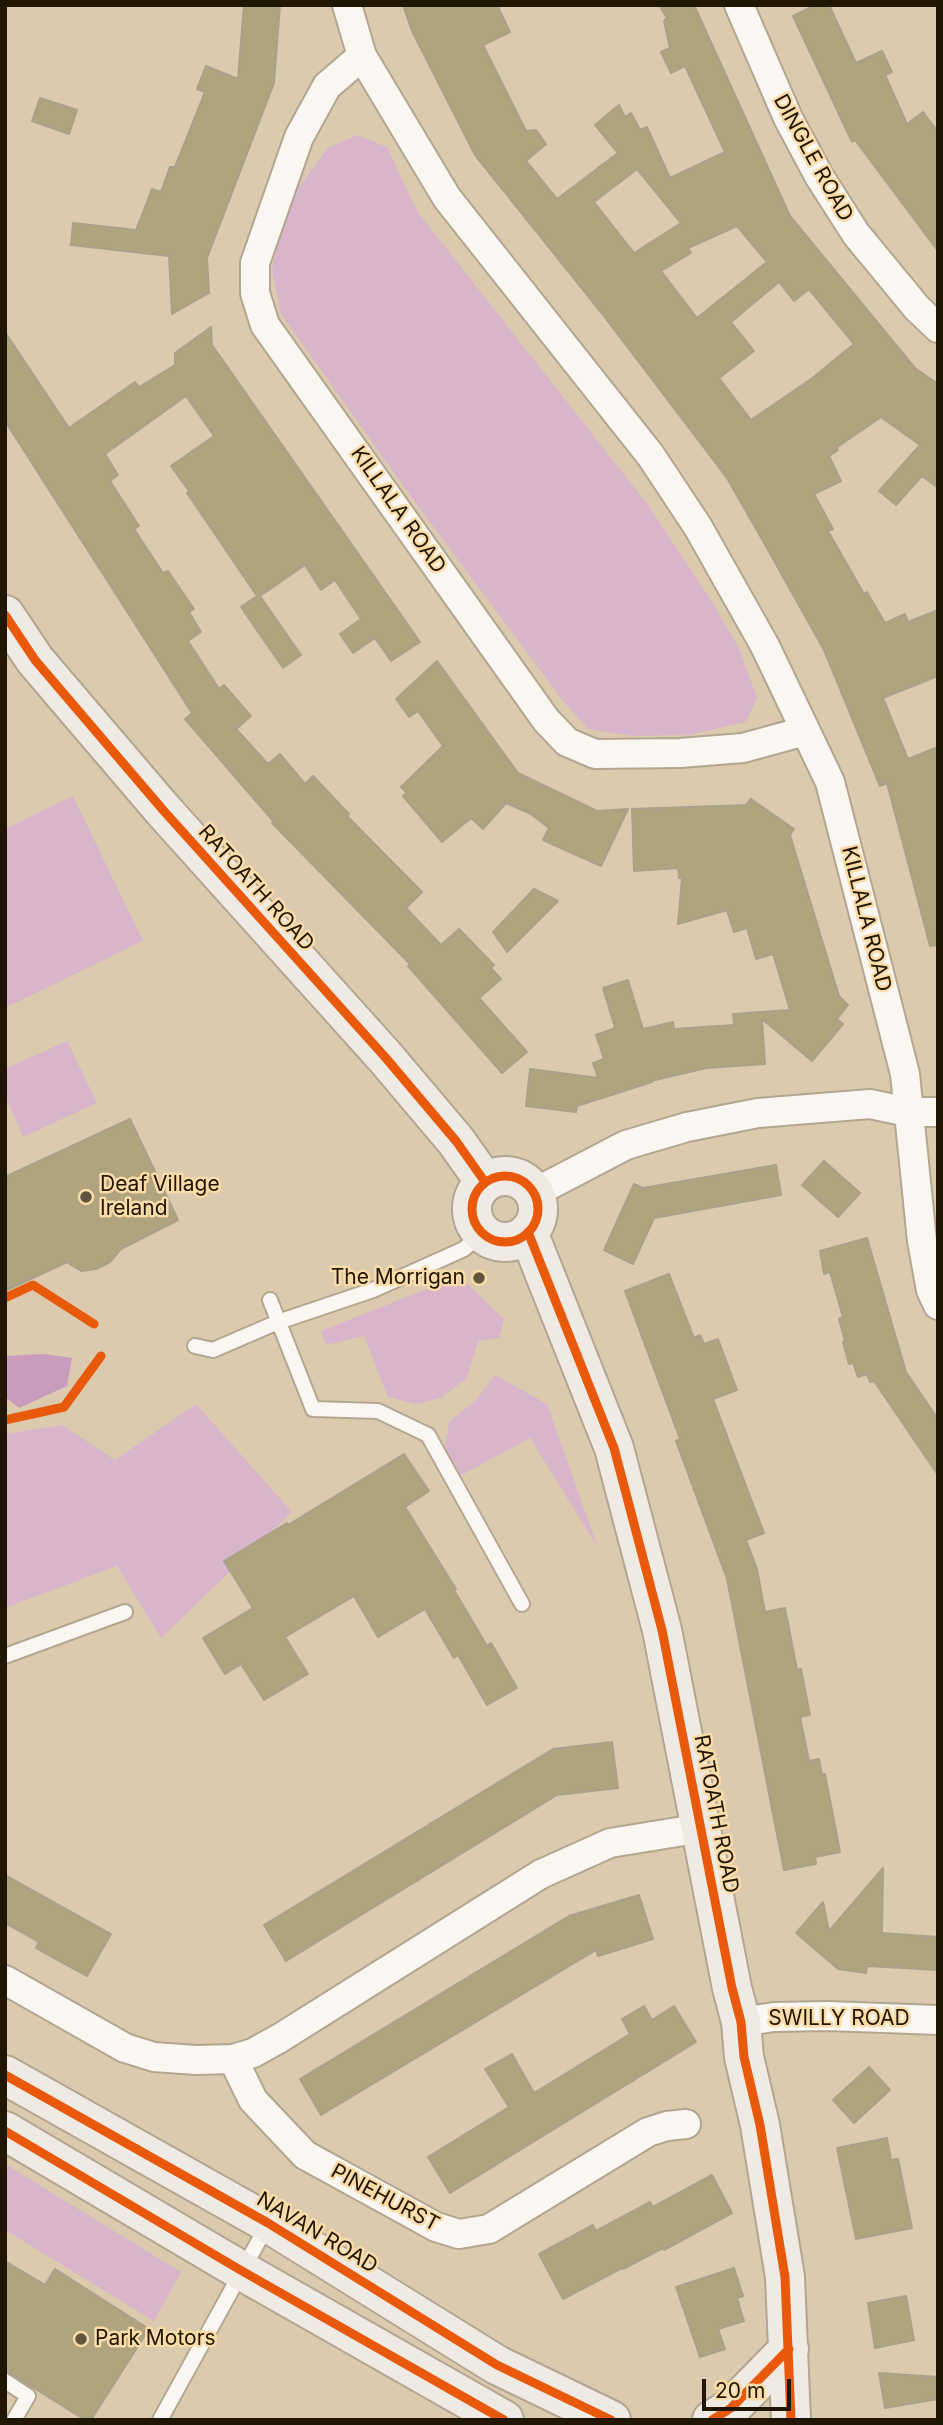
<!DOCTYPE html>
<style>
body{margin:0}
#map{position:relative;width:943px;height:2425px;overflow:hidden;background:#dbcaae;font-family:Inter,sans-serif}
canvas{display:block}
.frame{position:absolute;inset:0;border:7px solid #211603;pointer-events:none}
.scale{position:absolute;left:702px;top:2379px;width:89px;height:32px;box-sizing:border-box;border:4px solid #211603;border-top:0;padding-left:9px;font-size:21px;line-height:24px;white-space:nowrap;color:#211603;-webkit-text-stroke:5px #fadca9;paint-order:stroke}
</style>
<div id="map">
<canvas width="943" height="2425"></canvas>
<div class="frame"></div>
<div class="scale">20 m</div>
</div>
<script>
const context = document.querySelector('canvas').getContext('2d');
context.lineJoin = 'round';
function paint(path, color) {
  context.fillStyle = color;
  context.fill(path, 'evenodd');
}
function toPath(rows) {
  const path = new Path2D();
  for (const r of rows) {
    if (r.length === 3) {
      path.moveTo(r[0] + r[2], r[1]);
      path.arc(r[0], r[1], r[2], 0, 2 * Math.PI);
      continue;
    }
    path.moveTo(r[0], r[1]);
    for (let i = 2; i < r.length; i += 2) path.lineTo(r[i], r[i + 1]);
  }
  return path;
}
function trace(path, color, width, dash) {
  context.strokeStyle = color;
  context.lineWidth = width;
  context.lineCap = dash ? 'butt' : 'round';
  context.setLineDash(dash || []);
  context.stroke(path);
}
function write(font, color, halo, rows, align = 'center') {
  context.font = font + ' Inter,sans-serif';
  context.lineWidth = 5;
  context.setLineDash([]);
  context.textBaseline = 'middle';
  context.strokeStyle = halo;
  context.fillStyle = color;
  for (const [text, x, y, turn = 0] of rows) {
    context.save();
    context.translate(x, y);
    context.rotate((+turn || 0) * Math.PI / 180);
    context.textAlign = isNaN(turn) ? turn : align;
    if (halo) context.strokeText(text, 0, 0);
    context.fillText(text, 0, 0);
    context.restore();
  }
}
paint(toPath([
 [357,135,387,147,417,211,648,505,711,600,739,648,757,698,746,722,689,735,632,736,588,729,564,702,415,502,281,314,272,270,285,206,328,148],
 [73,796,143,941,5,1008,5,829],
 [67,1041,97,1103,23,1137,5,1095,5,1069],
 [459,1276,504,1319,499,1338,478,1341,467,1378,441,1398,415,1404,388,1397,364,1336,326,1345,321,1331],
 [495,1375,547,1404,598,1548,530,1438,458,1477,445,1448,449,1422,476,1400],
 [196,1404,292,1512,161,1638,117,1566,5,1608,5,1434,62,1425,115,1460],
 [5,2164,181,2272,154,2321,5,2230]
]), '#d9b5cb');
paint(toPath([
 [44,1354,72,1358,67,1386,19,1408,5,1397,5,1356]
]), '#c99bbc');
const building = toPath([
 [244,5,280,5,274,83,207,258,209,293,172,314,169,256,71,245,73,223,136,230,152,189,161,192,170,167,175,167,205,92,197,89,206,66,238,79,244,5],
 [403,5,497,5,510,32,483,45,526,131,536,130,546,144,526,161,557,199,618,153,595,125,619,105,625,117,631,113,640,130,647,127,670,178,725,152,685,66,671,73,661,52,670,48,664,21,667,18,659,5,694,5,790,216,915,368,938,384,938,488,922,476,896,505,879,491,920,445,881,417,836,448,838,450,829,456,841,481,814,494,833,529,828,531,864,594,867,592,885,623,905,614,908,622,938,610,938,676,883,698,908,759,938,747,938,945,930,946,887,783,880,786,824,650,763,541,727,478,600,311,475,155,412,31,403,5],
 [637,169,681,223,634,253,594,202,637,169],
 [737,226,767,262,697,318,661,271,691,253,688,248,737,226],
 [779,282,794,301,809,289,854,344,811,379,751,420,719,378,754,351,731,322,779,282],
 [816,5,829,5,856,63,882,51,892,72,885,75,907,124,923,112,938,132,938,251,855,140,852,142,793,16,816,5],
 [40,98,77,110,69,134,32,121,40,98],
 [211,327,212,345,420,642,391,661,375,638,353,653,340,634,361,619,335,580,321,590,305,565,260,596,301,655,283,668,241,607,257,596,187,493,189,491,171,466,214,436,186,396,105,454,118,475,110,481,139,526,134,529,163,573,168,571,194,609,189,612,201,632,188,641,219,689,224,685,251,716,236,729,268,764,280,754,305,784,313,776,349,814,347,816,422,892,406,908,441,945,459,929,494,965,491,968,501,979,479,998,527,1052,502,1073,408,966,410,964,272,823,274,822,185,719,192,713,5,421,5,332,69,428,135,382,139,387,175,365,175,353,211,327],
 [437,661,518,773,597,811,628,809,601,866,543,840,549,828,531,814,506,803,483,829,471,818,442,842,403,796,407,793,401,787,443,746,418,711,409,717,396,699,437,661],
 [751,799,794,829,790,835,839,996,848,1005,837,1019,843,1024,812,1061,762,1019,765,1064,706,1068,651,1081,652,1082,577,1106,576,1112,526,1106,530,1069,598,1078,593,1063,604,1059,596,1035,615,1028,603,988,628,980,643,1029,673,1022,674,1029,734,1025,733,1014,790,1010,773,954,756,959,747,928,734,932,727,910,678,924,682,878,679,878,678,868,634,871,632,809,746,805,751,799],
 [534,889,558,901,507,952,493,932,534,889],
 [130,1119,178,1220,121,1249,110,1262,96,1269,81,1271,67,1262,5,1291,5,1177,130,1119],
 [824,1161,860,1193,838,1217,802,1185,824,1161],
 [776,1165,781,1195,654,1218,633,1264,604,1250,634,1184,643,1188,776,1165],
 [867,1238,906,1372,938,1419,938,1475,874,1381,870,1382,867,1374,858,1377,853,1363,849,1364,843,1342,845,1341,839,1319,843,1317,830,1272,824,1274,820,1251,867,1238],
 [669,1274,694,1338,700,1335,704,1344,718,1339,737,1390,713,1399,764,1533,746,1540,757,1569,765,1612,785,1608,797,1670,801,1669,810,1715,800,1717,809,1761,819,1759,822,1775,825,1774,840,1852,815,1857,816,1864,784,1870,727,1579,676,1441,680,1439,625,1291,669,1274],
 [404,1454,429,1491,405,1507,456,1589,454,1590,487,1646,491,1643,517,1688,487,1705,458,1655,454,1658,425,1609,378,1637,354,1596,285,1637,308,1674,264,1700,241,1664,225,1674,203,1638,253,1608,224,1561,287,1523,288,1525,404,1454],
 [612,1742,618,1788,557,1795,286,1961,264,1925,553,1749,612,1742],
 [883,1868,882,1933,938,1937,938,1970,867,1966,866,1973,838,1969,796,1933,823,1902,829,1931,883,1868],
 [5,1875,111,1934,87,1976,36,1948,39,1942,5,1923,5,1875],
 [639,1895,653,1939,598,1956,596,1950,321,2115,300,2079,569,1916,639,1895],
 [644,2006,652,2020,674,2006,696,2042,450,2193,428,2157,509,2107,485,2069,512,2054,534,2093,630,2034,622,2019,644,2006],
 [869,2067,890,2090,854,2123,833,2100,869,2067],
 [887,2138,891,2160,898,2159,912,2228,856,2239,837,2148,887,2138],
 [712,2175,732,2213,664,2250,663,2248,623,2269,622,2268,563,2299,539,2254,593,2225,596,2231,650,2202,653,2207,712,2175],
 [5,2261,45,2285,55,2269,149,2329,91,2420,85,2420,5,2370,5,2261],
 [734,2268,743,2296,737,2298,744,2321,718,2329,725,2349,700,2357,676,2287,734,2268],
 [906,2296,914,2340,875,2348,868,2303,906,2296],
 [879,2373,938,2377,938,2399,885,2408,879,2373]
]);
paint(building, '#afa47e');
trace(building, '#aaa18a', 2);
const service = toPath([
 [270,1300,313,1409,378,1411,428,1435,522,1604],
 [195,1346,213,1350,278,1322,373,1290,464,1249,482,1233],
 [5,1656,125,1612],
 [5,2381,28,2396,14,2420],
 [160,2420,268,2224]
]);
const minor = toPath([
 [347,5,362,56,447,198,651,456,698,527,765,646,830,782,905,1074,922,1241,931,1290,938,1305],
 [739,5,788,118,819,176,856,234,917,308,938,328],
 [362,56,327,86,299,137,255,263,255,293,265,325,546,720,567,742,595,754,680,753,743,748,805,731],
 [534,1193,626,1145,687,1127,758,1113,870,1104,908,1112,938,1112],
 [5,1980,125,2048,154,2057,196,2060,233,2059,253,2053,280,2038,541,1874,610,1843,702,1828],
 [741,2022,774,2017,828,2016,938,2020],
 [233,2059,253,2100,305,2155,436,2227,459,2234,489,2229,648,2132,667,2126,686,2124]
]);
const secondary = toPath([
 [5,615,35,660,163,810,385,1057,456,1141,485,1182],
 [505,1209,33],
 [528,1232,614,1448,662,1630,732,1988,741,2022,744,2057,760,2125,785,2277,791,2420],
 [5,2075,268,2223,497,2365,611,2420],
 [5,2131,242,2271,504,2420],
 [712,2420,731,2408,789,2349]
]);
trace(service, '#b3a690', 18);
trace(minor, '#b3a690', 32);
trace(secondary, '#b3a690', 42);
trace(service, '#faf7f3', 14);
trace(minor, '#faf7f3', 28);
trace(secondary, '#efebe4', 38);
trace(toPath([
 [5,615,35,660,163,810,385,1057,456,1141,485,1182],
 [505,1209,33],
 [528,1232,614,1448,662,1630,732,1988,741,2022,744,2057,760,2125,785,2277,791,2420],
 [5,1298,33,1285,94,1324],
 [5,1420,64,1407,101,1356],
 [5,2075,268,2223,497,2365,611,2420],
 [5,2131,242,2271,504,2420],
 [712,2420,731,2408,789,2349]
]), '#e8590c', 9);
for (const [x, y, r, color] of [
 [86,1197,7,"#62553f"],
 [479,1278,7,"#62553f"],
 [81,2339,7,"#62553f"]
]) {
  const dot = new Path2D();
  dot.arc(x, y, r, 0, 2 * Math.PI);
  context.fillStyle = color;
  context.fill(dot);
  trace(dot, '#fadca9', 2.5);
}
write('21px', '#211603', '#fadca9', [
 ["DINGLE ROAD",813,158,61],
 ["KILLALA ROAD",398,510,55],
 ["RATOATH ROAD",256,888,48],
 ["KILLALA ROAD",866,919,76],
 ["RATOATH ROAD",716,1814,79],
 ["SWILLY ROAD",839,2019],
 ["PINEHURST",385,2198,28],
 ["NAVAN ROAD",317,2233,31]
]);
write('21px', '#211603', '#fadca9', [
 ["Deaf Village",100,1185],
 ["Ireland",100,1209],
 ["The Morrigan",465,1278,"right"],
 ["Park Motors",95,2339]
], 'left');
</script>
